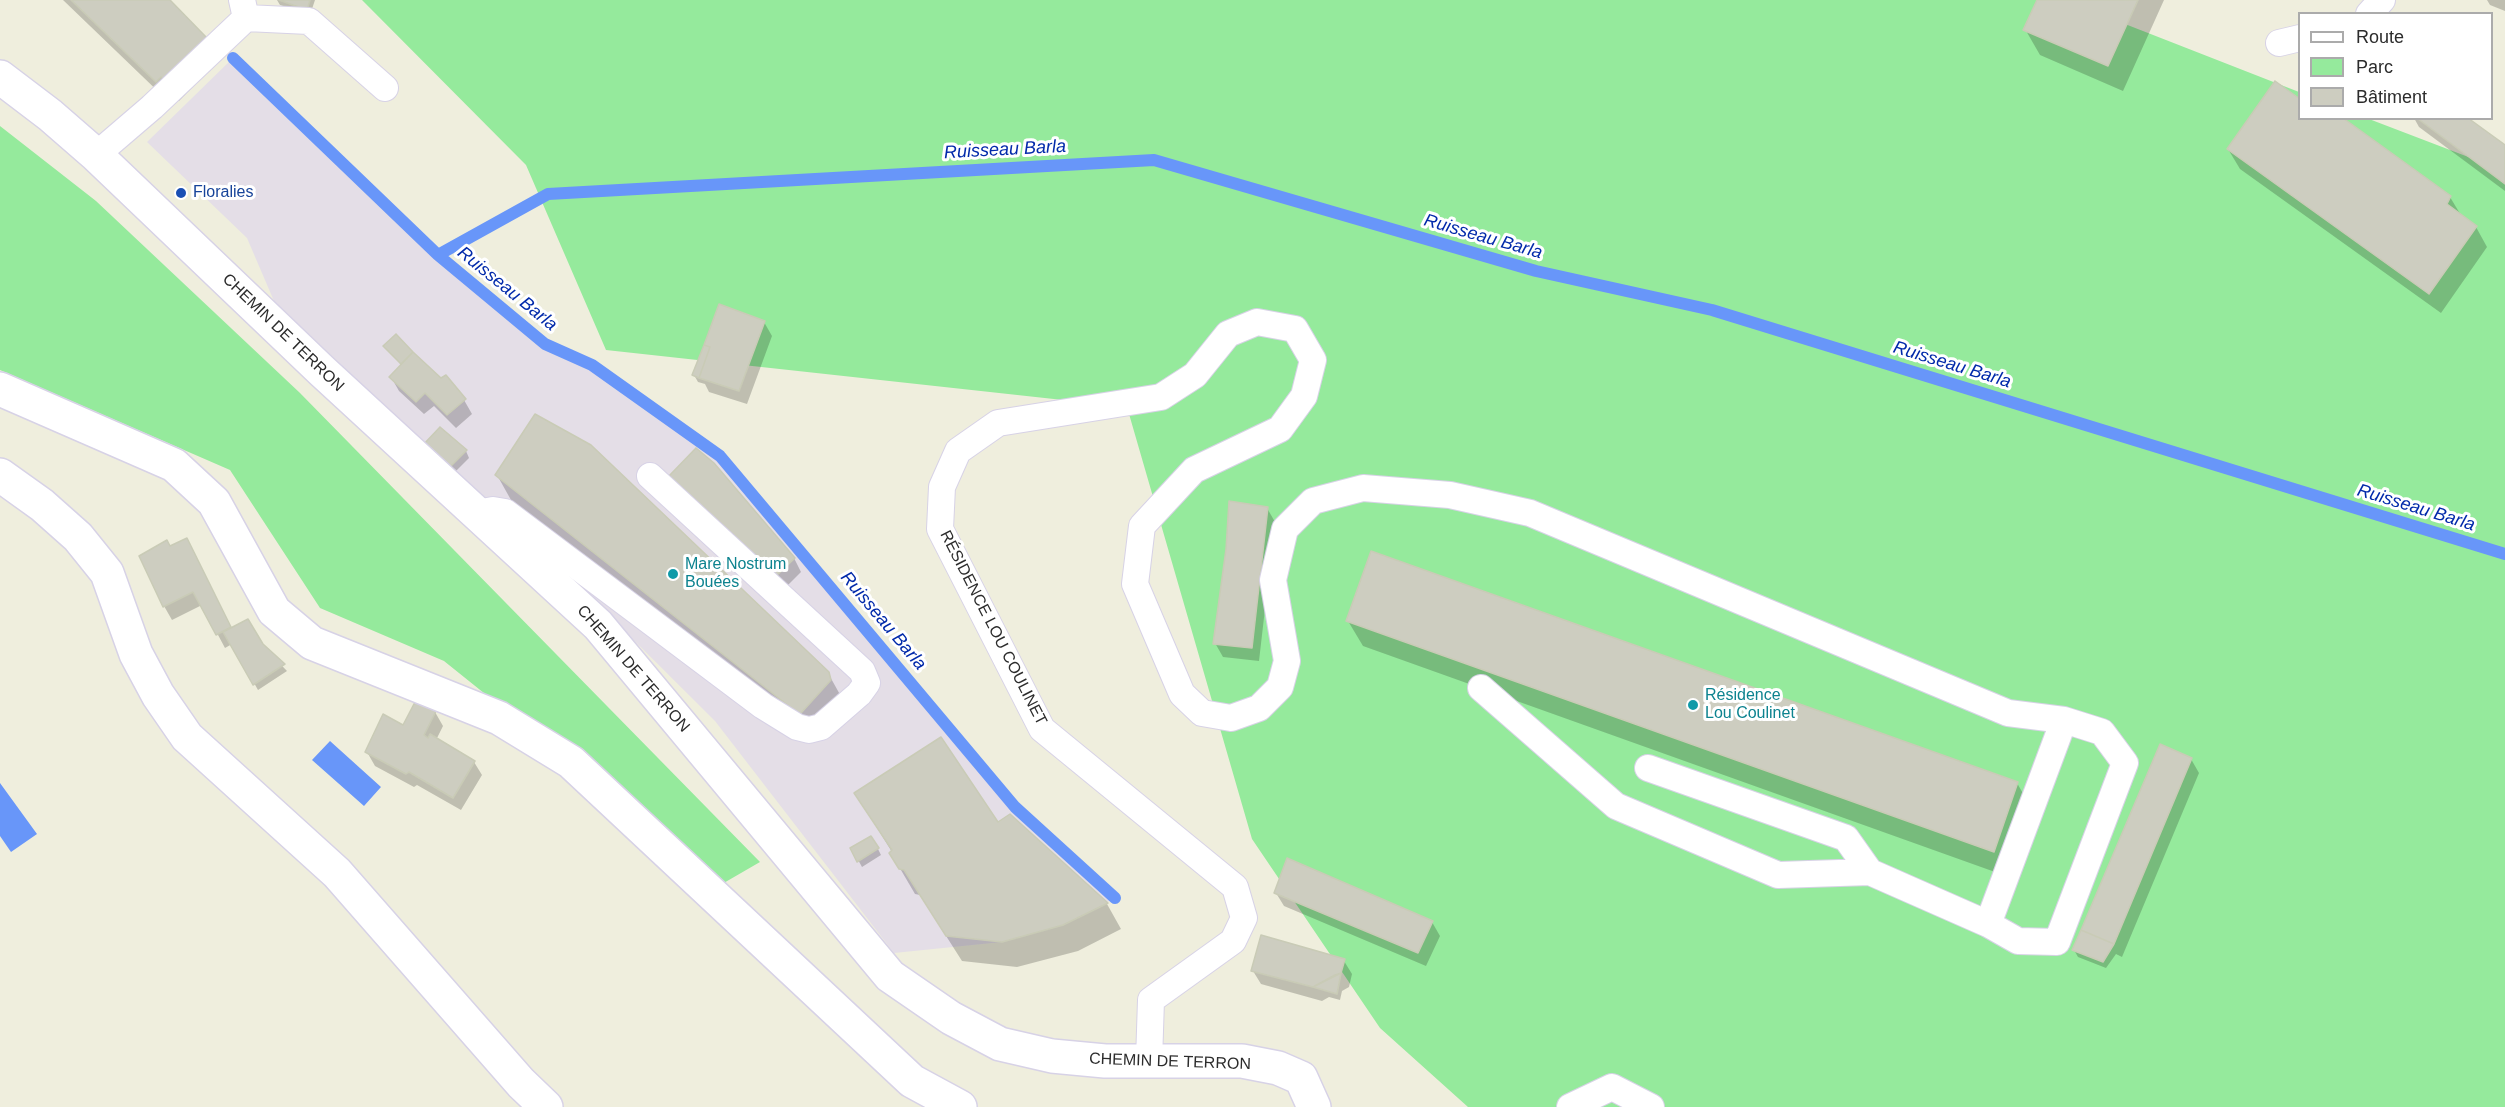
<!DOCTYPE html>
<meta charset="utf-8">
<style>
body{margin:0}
#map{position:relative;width:2505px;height:1107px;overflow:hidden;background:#efeedd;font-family:Helvetica,sans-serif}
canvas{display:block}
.legend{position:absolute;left:2298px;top:12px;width:195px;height:108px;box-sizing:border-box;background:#fff;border:2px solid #ababab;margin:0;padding:8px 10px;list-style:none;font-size:18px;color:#2c2c2c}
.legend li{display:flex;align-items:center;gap:12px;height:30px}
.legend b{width:30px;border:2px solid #ababab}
</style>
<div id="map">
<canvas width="2505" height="1107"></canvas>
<ul class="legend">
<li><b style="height:8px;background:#fff"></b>Route</li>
<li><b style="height:16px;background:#95ea9c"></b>Parc</li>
<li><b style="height:16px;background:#cdcdc0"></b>Bâtiment</li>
</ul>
</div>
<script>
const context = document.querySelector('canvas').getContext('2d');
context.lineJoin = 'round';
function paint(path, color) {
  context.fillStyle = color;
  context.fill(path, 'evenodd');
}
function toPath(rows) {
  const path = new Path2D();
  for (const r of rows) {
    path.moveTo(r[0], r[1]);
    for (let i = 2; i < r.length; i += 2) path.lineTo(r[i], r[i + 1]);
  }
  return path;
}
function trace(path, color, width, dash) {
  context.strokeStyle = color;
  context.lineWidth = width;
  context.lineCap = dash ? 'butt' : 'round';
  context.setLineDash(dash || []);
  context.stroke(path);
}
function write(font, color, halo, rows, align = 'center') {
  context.font = font + ' Helvetica,sans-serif';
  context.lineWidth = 6;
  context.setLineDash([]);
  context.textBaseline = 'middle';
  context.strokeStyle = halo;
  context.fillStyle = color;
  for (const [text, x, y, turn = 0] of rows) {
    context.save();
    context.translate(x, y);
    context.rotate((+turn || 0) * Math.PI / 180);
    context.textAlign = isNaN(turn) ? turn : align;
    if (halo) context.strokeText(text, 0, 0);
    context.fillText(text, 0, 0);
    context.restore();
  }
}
paint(toPath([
 [233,58,438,255,545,344,592,365,720,456,1015,807,1115,898,1063,925,1002,942,894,953,715,721,505,512,480,497,274,301,247,238,147,142]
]), '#e4dee7');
paint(toPath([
 [362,0,2072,0,2102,15,2299,92,2300,118,2369,119,2505,171,2505,1107,1468,1107,1380,1028,1252,839,1127,407,606,350,526,165],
 [0,126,96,201,300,393,760,862,722,884,444,661,320,608,230,470,0,370]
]), '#95ea9c');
paint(toPath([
 [330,741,381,787,364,806,312,760],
 [0,783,37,834,11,852,0,836]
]), '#6896f9');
paint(toPath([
 [63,0,167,0,219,60,179,101,173,96,168,101],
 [277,0,315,0,310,15,280,5],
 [2038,0,2164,0,2123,91,2040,55,2025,29],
 [2487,0,2505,0,2505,11,2490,5],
 [2300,118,2450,197,2462,217,2476,227,2487,247,2441,313,2240,169,2228,149],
 [2414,118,2466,118,2505,147,2505,191,2419,127],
 [764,322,772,336,747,404,709,392,705,384,698,382,694,375],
 [396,336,464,400,472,414,456,428,434,406,424,414,399,391,391,377,402,366,385,346],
 [440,429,466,451,469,458,453,474,428,452],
 [713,464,794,558,801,572,782,591],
 [497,475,828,673,843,700,811,737,511,500],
 [1267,508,1275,522,1259,661,1223,657,1215,643],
 [170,548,194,553,232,629,262,645,287,671,258,690,232,644,225,648,202,605,172,620,164,606],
 [1348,621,2017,783,2032,809,2009,877,1363,646],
 [435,712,443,726,436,740,474,762,482,775,461,810,417,785,414,787,375,766,367,752,404,727],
 [2191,759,2199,773,2122,957,2116,954,2106,968,2078,957,2074,950],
 [856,794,997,824,1010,816,1107,904,1121,929,1078,951,1017,967,962,961,920,895,915,894,891,853,892,852],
 [852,849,878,849,881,855,862,867],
 [1276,893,1432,922,1440,936,1426,966,1284,906],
 [1344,961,1352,974,1349,987,1342,991,1340,1000,1329,997,1322,1001,1261,984,1253,971]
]), '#0003');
trace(toPath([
 [233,58,438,255,548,194,1154,160,1536,271,1712,310,2505,554],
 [438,255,545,344,592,365,720,456,1015,807,1115,898]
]), '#6896f9', 12);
const building = toPath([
 [71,0,170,0,208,39,167,82,161,77,156,82,71,0],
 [279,0,310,0,307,10,279,0],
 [2037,0,2138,0,2108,66,2023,30,2037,0],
 [2275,81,2300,99,2300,118,2343,118,2451,196,2447,204,2477,226,2429,294,2227,149,2275,81],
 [2417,118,2468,118,2505,145,2505,184,2417,118],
 [719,304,765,321,739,391,699,378,710,347,704,345,719,304],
 [396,334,413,352,401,364,383,346,396,334],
 [704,345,710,347,699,378,692,375,704,345],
 [413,352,441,378,446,375,466,399,447,415,425,393,416,402,389,377,413,352],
 [535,414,591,445,829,672,831,680,801,713,795,711,495,475,535,414],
 [440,427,467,450,449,468,423,445,440,427],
 [696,448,714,463,795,558,774,578,668,477,696,448],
 [1229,501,1268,507,1252,648,1213,644,1226,549,1229,501],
 [187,538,231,627,216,635,193,592,163,607,139,556,167,540,170,546,187,538],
 [1371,551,2018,782,1994,852,1346,621,1371,551],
 [248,619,263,644,285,664,253,685,223,632,248,619],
 [415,702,436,711,424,735,428,738,430,734,475,761,453,798,409,772,406,774,365,752,383,714,403,725,415,702],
 [941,737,998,822,1010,814,1108,903,1063,925,1002,942,946,936,904,870,899,869,889,853,892,850,854,793,941,737],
 [2160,744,2192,758,2114,944,2081,930,2160,744],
 [871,836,879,848,857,862,850,848,871,836],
 [1287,858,1433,921,1418,953,1274,893,1287,858],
 [2081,930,2114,944,2103,962,2072,950,2081,930],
 [1261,935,1345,959,1341,973,1313,987,1251,971,1261,935],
 [1341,973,1337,994,1313,987,1335,975,1341,973]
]);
paint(building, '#cdcdc0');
trace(building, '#c9cbb6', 1.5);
const service = toPath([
 [2369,14,2382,0],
 [246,18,309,21,385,88],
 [2279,43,2300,38],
 [96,155,152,107,246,18,242,0],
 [477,513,493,510,505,512,763,706,797,727,809,730,821,727,859,694,867,683,862,671,650,476],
 [1648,768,1846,838,1870,872],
 [1988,924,2064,720],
 [1149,1061,1151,1000,1233,941,1244,918,1235,887,1042,729,940,529,942,487,958,451,998,423,1161,397,1195,375,1228,334,1257,322,1295,329,1313,360,1304,396,1280,429,1194,470,1142,526,1135,584,1182,694,1202,713,1231,718,1259,708,1280,687,1287,661,1273,580,1285,529,1313,501,1363,488,1450,495,1530,513,2008,713,2064,720,2102,732,2125,763,2057,942,2018,941,1988,924,1870,872,1778,875,1616,806,1481,688],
 [1570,1107,1612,1087,1651,1107]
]);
const tertiary = toPath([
 [0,77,50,115,96,155,322,371,598,625,890,976,951,1018,1000,1044,1052,1056,1105,1061,1242,1061,1278,1068,1301,1078,1314,1107],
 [0,389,174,465,214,502,274,611,312,643,499,718,571,762,912,1081,960,1107],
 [0,475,42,505,78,537,107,573,136,654,158,695,187,737,337,873,521,1083,546,1107]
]);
trace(service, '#d7d2e6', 28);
trace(tertiary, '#d7d2e6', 36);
trace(service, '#fff', 26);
trace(tertiary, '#fff', 33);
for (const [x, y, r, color] of [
 [181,193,6,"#1a4fb4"],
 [673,574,6,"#0f9aa8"],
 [1693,705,6,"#0f9aa8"]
]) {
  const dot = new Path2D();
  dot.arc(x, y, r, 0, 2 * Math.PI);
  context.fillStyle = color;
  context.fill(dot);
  trace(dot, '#fff', 2);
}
write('16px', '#164399', '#fff', [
 ["Floralies",193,193]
], 'left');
write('16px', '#2c2c2c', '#fff', [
 ["CHEMIN DE TERRON",283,333,44],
 ["RÉSIDENCE LOU COULINET",993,628,63],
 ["CHEMIN DE TERRON",633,669,49],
 ["CHEMIN DE TERRON",1170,1062,2]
]);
write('16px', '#0d838f', '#fff', [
 ["Mare Nostrum",685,565],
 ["Bouées",685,583],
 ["Résidence",1705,696],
 ["Lou Coulinet",1705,714]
], 'left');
write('italic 18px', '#022aaa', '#fff', [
 ["Ruisseau Barla",1005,150,-3],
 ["Ruisseau Barla",1483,237,16],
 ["Ruisseau Barla",507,289,39],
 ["Ruisseau Barla",1952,365,17],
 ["Ruisseau Barla",2416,508,17],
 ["Ruisseau Barla",883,621,50]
]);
</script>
